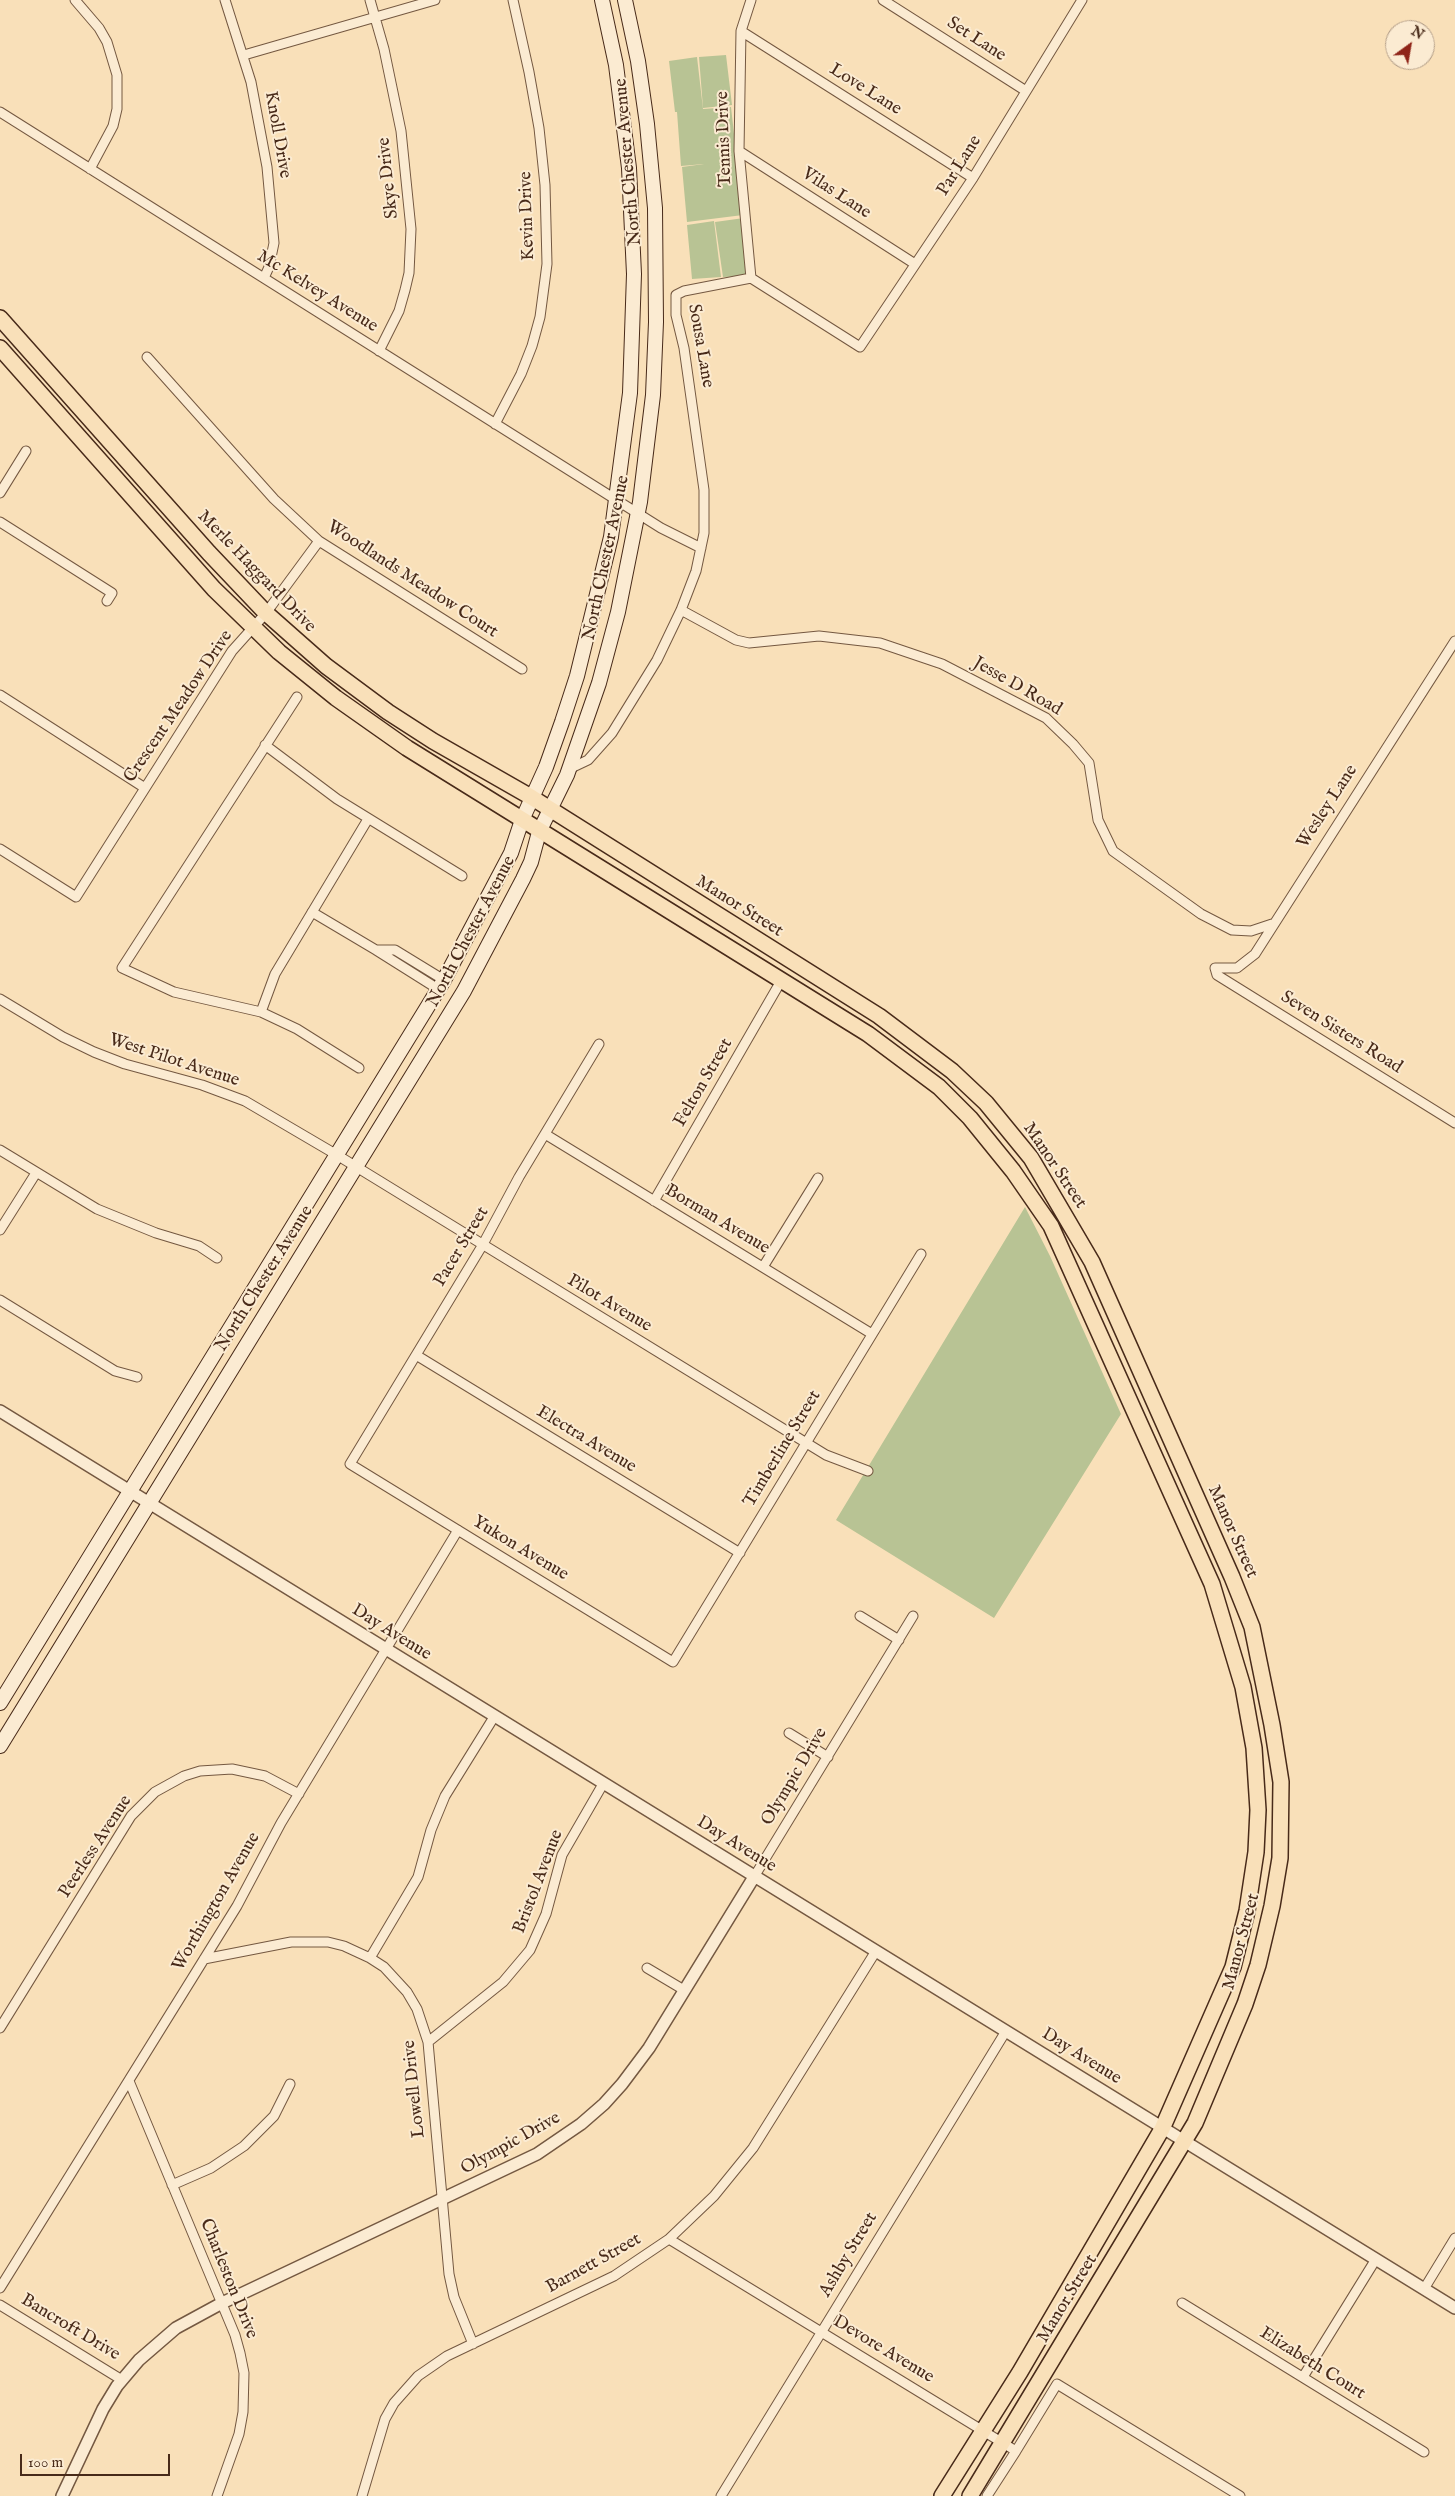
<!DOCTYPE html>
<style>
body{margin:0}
#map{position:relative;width:1455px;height:2496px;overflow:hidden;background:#f9e0b9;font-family:"IM FELL English",serif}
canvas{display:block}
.north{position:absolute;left:1385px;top:20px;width:50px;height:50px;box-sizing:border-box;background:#fbebd2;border:1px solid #b39e88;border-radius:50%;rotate:32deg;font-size:14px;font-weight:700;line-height:20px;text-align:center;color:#482a19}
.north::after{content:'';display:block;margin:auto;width:18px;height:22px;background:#8f2418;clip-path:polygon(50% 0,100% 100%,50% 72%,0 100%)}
.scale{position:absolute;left:20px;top:2454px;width:150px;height:22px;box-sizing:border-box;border:2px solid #482a19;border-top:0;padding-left:6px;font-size:15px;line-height:18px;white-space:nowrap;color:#482a19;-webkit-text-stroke:4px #fbebd2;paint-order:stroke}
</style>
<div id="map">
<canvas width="1455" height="2496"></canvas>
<div class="north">N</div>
<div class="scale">100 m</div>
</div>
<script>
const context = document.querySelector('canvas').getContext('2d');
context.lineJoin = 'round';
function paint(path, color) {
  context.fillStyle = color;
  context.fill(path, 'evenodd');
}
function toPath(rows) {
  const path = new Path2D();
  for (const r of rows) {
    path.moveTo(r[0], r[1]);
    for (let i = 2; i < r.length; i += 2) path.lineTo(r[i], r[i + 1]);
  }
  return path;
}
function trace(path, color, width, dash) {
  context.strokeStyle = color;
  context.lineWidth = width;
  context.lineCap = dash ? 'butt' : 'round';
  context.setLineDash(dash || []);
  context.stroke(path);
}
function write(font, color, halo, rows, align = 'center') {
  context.font = font + ' "IM FELL English",serif';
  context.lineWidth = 4;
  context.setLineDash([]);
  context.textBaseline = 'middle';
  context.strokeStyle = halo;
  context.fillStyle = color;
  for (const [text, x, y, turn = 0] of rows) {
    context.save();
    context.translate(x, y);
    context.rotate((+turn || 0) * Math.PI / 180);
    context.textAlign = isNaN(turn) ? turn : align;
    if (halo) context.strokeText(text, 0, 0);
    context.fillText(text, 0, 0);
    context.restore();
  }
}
paint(toPath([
 [726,55,732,105,703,108,699,57],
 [697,57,703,109,731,107,743,215,687,222,682,167,704,164,681,166,677,112,675,112,669,61],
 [744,218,748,276,723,277,715,222],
 [714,221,721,277,692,279,687,225],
 [1025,1207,1050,1256,1121,1414,994,1618,836,1520]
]), '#b8c394');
const minor = toPath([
 [75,0,99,28,107,42,117,75,117,109,113,126,90,169],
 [225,0,251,82,267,167,274,243,269,267,264,278],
 [370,0,384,49,401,131,411,229,409,273,405,290,399,311,379,351],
 [751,0,741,31,739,151,751,278],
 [883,0,1026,91],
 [741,31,973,178],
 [244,55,435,0],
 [0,112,661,528,701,548],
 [739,151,915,264],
 [147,357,274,499,319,541,522,669],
 [495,424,521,374,532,346,540,317,547,264,545,185,539,128,529,72,513,0],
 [0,493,26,451],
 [0,522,112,593,107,601],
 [681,610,736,640,749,643,819,636,880,643,942,664,1046,718,1073,744,1089,763,1098,820,1113,851,1201,914,1232,930,1251,931,1272,924],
 [1455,641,1255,954,1237,968,1215,968,1217,975,1455,1123],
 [0,695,145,788],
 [297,697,122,968,174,992,261,1012,297,1029,359,1068],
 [265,745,337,799,462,876],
 [569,769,588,760,612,733,657,660,681,610,696,571,704,533,704,490,684,348,676,315,676,295,684,291,751,278,860,347,973,178,1082,0],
 [0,849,76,897,232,651,266,613,319,541],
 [312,912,376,950],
 [438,989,376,950,395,950,444,980],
 [0,999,63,1037,94,1052,125,1064,202,1085,245,1101,337,1155,826,1455,868,1471],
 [261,1012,275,974,368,819],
 [599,1044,519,1177,482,1246,350,1464,673,1662,921,1254],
 [545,1134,872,1334],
 [0,1150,97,1209,156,1233,199,1246,217,1258],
 [654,1201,781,981],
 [0,1230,36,1173],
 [763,1267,818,1178],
 [0,1300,115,1371,137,1377],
 [416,1355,740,1553],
 [860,1616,899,1640],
 [789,1733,828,1757],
 [754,1877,913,1616],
 [370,1958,418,1877,431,1830,445,1796,494,1717],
 [204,1959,291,1942,328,1942,344,1946,370,1958,384,1967,407,1992,417,2009,428,2042,449,2274,454,2297,473,2344],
 [647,1968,684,1990],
 [0,2028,131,1816,155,1792,184,1776,200,1771,232,1769,265,1776,299,1794],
 [428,2042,503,1982,530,1950,546,1914,562,1855,603,1784],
 [129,2081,235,2335,240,2353,244,2373,243,2412,239,2434,217,2496],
 [172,2185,211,2168,244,2146,274,2116,290,2084],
 [669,2239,1016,2451,987,2496],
 [0,2288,237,1906,281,1823,458,1530],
 [1424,2289,1455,2238],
 [1182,2303,1424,2452],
 [0,2305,122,2380],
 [1303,2377,1376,2259],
 [1016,2451,1057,2384,1240,2496],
 [362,2496,385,2419,394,2403,418,2376,447,2356,614,2276,669,2239,714,2196,753,2148,876,1951],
 [721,2496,1006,2031]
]);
const tertiary = toPath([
 [0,1411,1455,2308],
 [62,2496,103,2409,117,2386,139,2360,176,2328,222,2303,537,2154,581,2124,604,2104,622,2084,649,2048,754,1877]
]);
const secondary = toPath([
 [0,1703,444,980,511,853,522,820,546,767,562,722,577,676,611,537,630,393,634,274,629,168,616,65,602,0],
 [0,1746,464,991,523,879,531,862,539,832,567,775,599,683,618,612,640,502,653,395,656,322,655,208,647,124,638,61,625,0]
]);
const primary = toPath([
 [0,318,209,553,266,613,326,666,388,712,433,741,531,797,879,1016,952,1071,986,1103,1031,1158,1092,1262,1232,1577,1252,1627,1272,1725,1281,1782,1280,1858,1272,1906,1258,1965,1245,2004,1195,2123,970,2496],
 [0,348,214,589,279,652,336,698,407,748,868,1034,939,1087,970,1118,1013,1171,1051,1226,1212,1584,1243,1687,1254,1748,1258,1810,1256,1852,1247,1911,1233,1967,1162,2129,1020,2372,942,2496]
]);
trace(minor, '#745841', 11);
trace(tertiary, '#745841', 14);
trace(secondary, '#482a19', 16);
trace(primary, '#482a19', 18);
trace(minor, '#fbebd2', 9);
trace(tertiary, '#fbebd2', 11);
trace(secondary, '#fbebd2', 14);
trace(primary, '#f9e0b9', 15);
write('18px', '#482a19', '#fbebd2', [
 ["Set Lane",976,40,33],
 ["Love Lane",865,90,32],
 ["Knoll Drive",277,135,80],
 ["Tennis Drive",725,139,-92],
 ["North Chester Avenue",629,162,-95],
 ["Par Lane",960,166,-58],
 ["Skye Drive",389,178,-96],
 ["Vilas Lane",836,194,33],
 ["Kevin Drive",528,216,-92],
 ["Mc Kelvey Avenue",317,292,32],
 ["Sousa Lane",700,346,80],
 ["North Chester Avenue",607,558,-78],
 ["Merle Haggard Drive",256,572,46],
 ["Woodlands Meadow Court",412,580,33],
 ["Jesse D Road",1017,687,30],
 ["Crescent Meadow Drive",179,707,-56],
 ["Wesley Lane",1328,807,-57],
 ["Manor Street",739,907,32],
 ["North Chester Avenue",472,932,-62],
 ["Seven Sisters Road",1341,1033,32],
 ["West Pilot Avenue",174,1061,18],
 ["Felton Street",704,1083,-60],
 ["Manor Street",1054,1166,56],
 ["Borman Avenue",717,1220,31],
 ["Pacer Street",462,1247,-59],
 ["North Chester Avenue",265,1279,-58],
 ["Pilot Avenue",609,1304,31],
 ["Electra Avenue",586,1440,31],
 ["Timberline Street",783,1449,-59],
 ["Manor Street",1232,1532,66],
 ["Yukon Avenue",520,1549,31],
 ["Day Avenue",391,1633,32],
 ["Olympic Drive",795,1777,-59],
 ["Day Avenue",736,1845,32],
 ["Peerless Avenue",96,1847,-57],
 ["Bristol Avenue",539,1882,-69],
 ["Worthington Avenue",217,1902,-60],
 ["Manor Street",1242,1942,-75],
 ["Day Avenue",1081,2057,32],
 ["Lowell Drive",415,2089,-96],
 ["Olympic Drive",511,2144,-29],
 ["Ashby Street",849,2255,-59],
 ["Barnett Street",594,2264,-29],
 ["Charleston Drive",228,2279,68],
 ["Manor Street",1068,2299,-59],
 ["Bancroft Drive",70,2328,31],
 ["Devore Avenue",883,2350,31],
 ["Elizabeth Court",1312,2364,32]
]);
</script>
